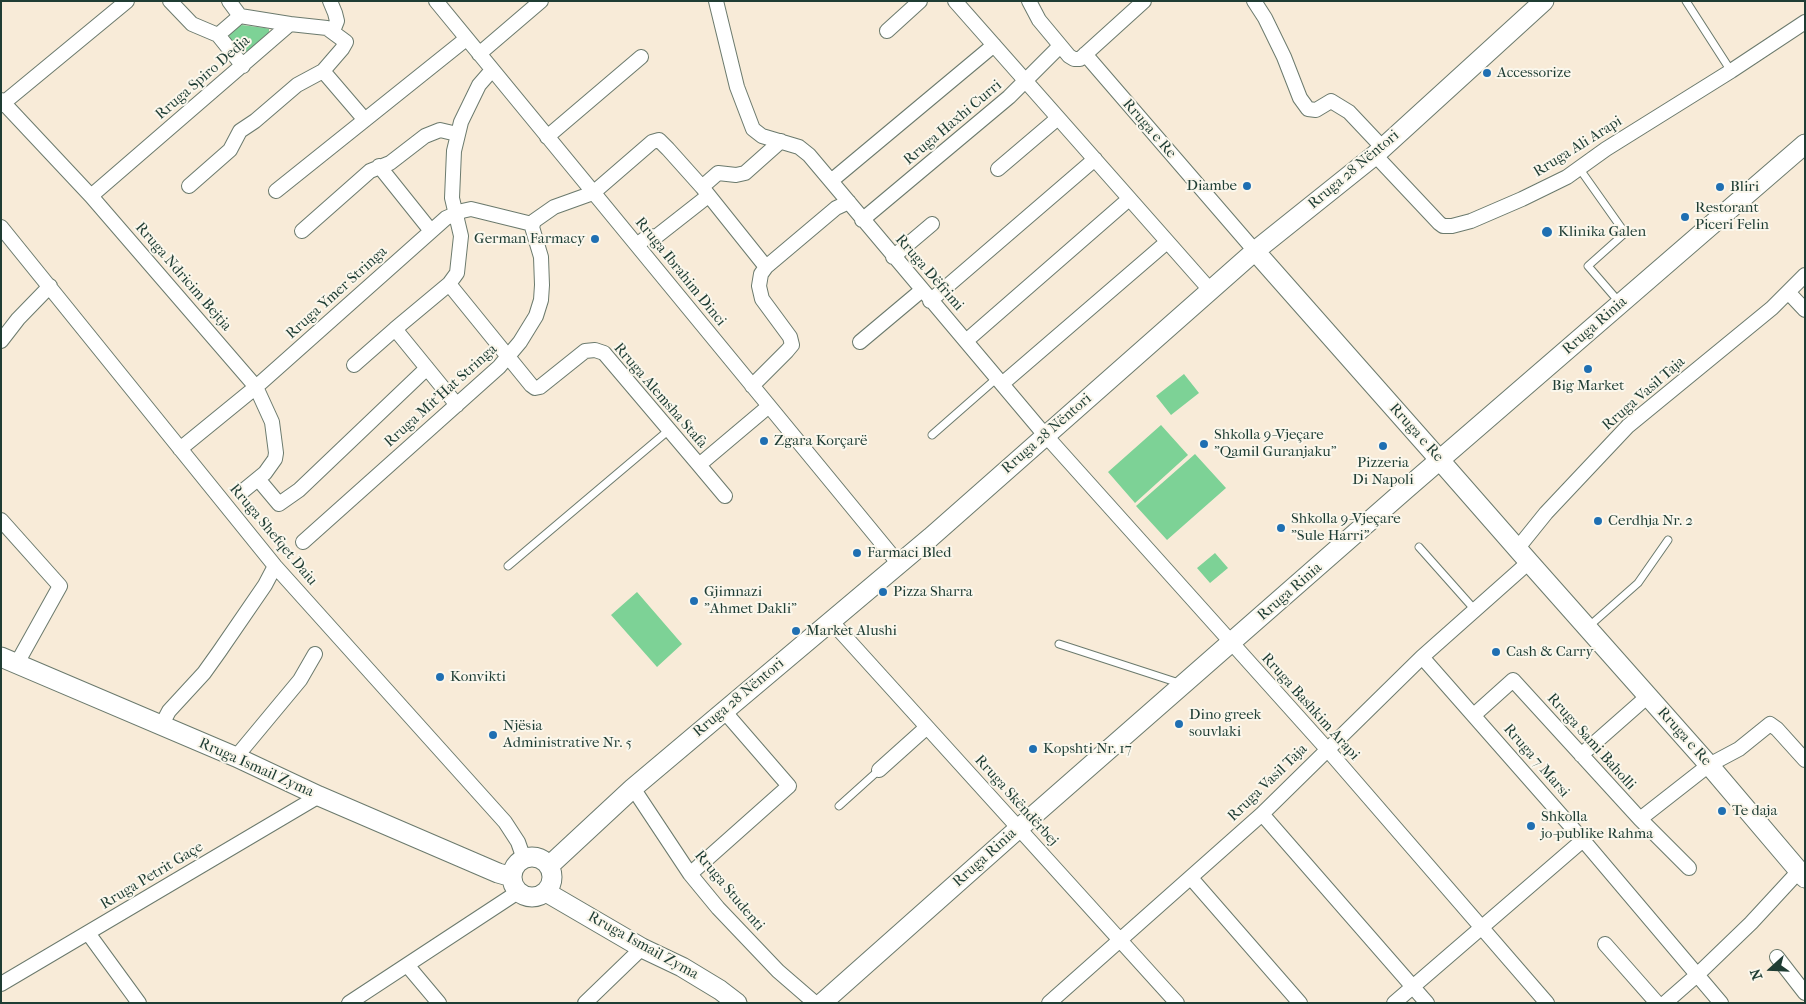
<!DOCTYPE html>
<meta charset="utf-8">
<style>
body{margin:0}
#map{position:relative;width:1806px;height:1004px;overflow:hidden;background:#f8ebd8;font-family:"IM FELL French Canon",serif}
canvas{display:block}
.frame{position:absolute;inset:0;border:2px solid #1f3d34;pointer-events:none}
.north{position:absolute;left:1746px;top:944px;width:50px;height:50px;-webkit-text-stroke:4px #fbf7ec;paint-order:stroke;rotate:250deg;font-size:14px;font-weight:700;line-height:20px;text-align:center;color:#1f3d34}
.north::after{content:'';display:block;margin:auto;width:18px;height:22px;background:#1f3d34;clip-path:polygon(50% 0,100% 100%,50% 72%,0 100%)}
</style>
<div id="map">
<canvas width="1806" height="1004"></canvas>
<div class="frame"></div>
<div class="north">N</div>
</div>
<script>
const context = document.querySelector('canvas').getContext('2d');
context.lineJoin = 'round';
function paint(path, color) {
  context.fillStyle = color;
  context.fill(path, 'evenodd');
}
function toPath(rows) {
  const path = new Path2D();
  for (const r of rows) {
    if (r.length === 3) {
      path.moveTo(r[0] + r[2], r[1]);
      path.arc(r[0], r[1], r[2], 0, 2 * Math.PI);
      continue;
    }
    path.moveTo(r[0], r[1]);
    for (let i = 2; i < r.length; i += 2) path.lineTo(r[i], r[i + 1]);
  }
  return path;
}
function trace(path, color, width, dash) {
  context.strokeStyle = color;
  context.lineWidth = width;
  context.lineCap = dash ? 'butt' : 'round';
  context.setLineDash(dash || []);
  context.stroke(path);
}
function write(font, color, halo, rows, align = 'center') {
  context.font = font + ' "IM FELL French Canon",serif';
  context.lineWidth = 4;
  context.setLineDash([]);
  context.textBaseline = 'middle';
  context.strokeStyle = halo;
  context.fillStyle = color;
  for (const [text, x, y, turn = 0] of rows) {
    context.save();
    context.translate(x, y);
    context.rotate((+turn || 0) * Math.PI / 180);
    context.textAlign = isNaN(turn) ? turn : align;
    if (halo) context.strokeText(text, 0, 0);
    context.fillText(text, 0, 0);
    context.restore();
  }
}
paint(toPath([
 [242,25,265,28,269,29,269,32,248,51,242,52,230,39,229,35,238,27],
 [1184,374,1199,393,1171,415,1156,396],
 [1161,425,1188,455,1135,503,1108,472],
 [1195,454,1226,488,1167,540,1136,506],
 [1215,553,1228,568,1210,583,1197,568],
 [637,592,682,644,657,667,611,615]
]), '#7dd296');
const lane = toPath([
 [1686,1,1731,71],
 [1579,168,1625,233,1588,266,1620,303],
 [932,435,997,378],
 [1419,547,1475,610],
 [508,566,669,430],
 [1587,628,1638,583,1668,540],
 [1059,644,1182,684],
 [839,806,879,770]
]);
const street = toPath([
 [170,1,192,24,218,35,243,66],
 [229,1,240,16,290,24],
 [330,1,335,13,337,21,333,31],
 [436,1,899,564],
 [716,1,737,87,753,129,762,136,799,147,809,155,1039,428,1327,749,1547,1003],
 [955,1,1211,291],
 [1029,1,1039,20,1069,56,1074,59,1080,59,1144,1],
 [1254,1,1265,18,1284,57,1300,98,1308,109,1316,110,1331,101,1349,112,1383,148],
 [887,31,920,1],
 [218,35,240,16],
 [479,54,541,1],
 [1085,54,1255,251],
 [323,71,365,120],
 [1,100,91,196,256,387,272,422,276,453,275,459,265,473,243,491],
 [1,105,127,1],
 [547,137,641,57],
 [1375,155,1439,223,1443,226,1452,226,1471,221,1522,199,1567,177,1606,149,1731,71,1805,22],
 [379,166,431,231],
 [998,169,1058,118],
 [831,181,994,45],
 [702,187,718,173,736,175,745,173,781,141],
 [276,191,466,39],
 [91,196,290,24,327,28,346,42,342,49,323,71,297,85,255,121,240,131,230,150,189,186],
 [862,220,1009,97,1060,46],
 [1,227,275,566,505,822,518,842,524,859],
 [302,231,370,171,390,163,425,136,440,130,457,134],
 [637,245,647,237,657,236,708,196],
 [893,257,932,224],
 [449,284,531,385,535,388,540,387,585,351,595,350,604,353,699,465,769,406],
 [1788,292,1805,310],
 [930,301,1095,159],
 [1,341,18,319,50,286],
 [966,341,1129,199],
 [860,342,922,290],
 [354,365,395,329],
 [1002,384,1167,242],
 [752,386,787,351,792,345,790,337,762,299,759,286,761,274,766,267,836,208,849,202],
 [457,405,395,329,449,284,457,273,461,236,452,198,454,151,461,122,479,85,492,70],
 [180,449,256,387,446,218,462,211,471,209,532,224],
 [699,465,725,496],
 [258,479,279,504,299,490,427,368],
 [1,520,60,586,16,665],
 [303,542,499,367,520,342,536,316,541,300,542,285,541,257,532,227,534,221,554,207,593,193,652,142,659,140,668,149,702,187,766,267],
 [1517,549,1546,513,1628,426,1772,308,1805,275],
 [831,621,1177,1003],
 [1422,657,1583,840,1721,1003],
 [1474,715,1513,680,1640,819,1689,868],
 [161,726,169,711,204,673,219,652,265,585,275,566],
 [1581,755,1648,696],
 [236,757,300,680,315,654],
 [879,770,927,727],
 [633,788,690,874,718,908,778,971,815,1003],
 [1262,814,1427,1003],
 [1640,819,1709,765,1739,749,1770,724,1777,729,1805,760],
 [690,874,789,786,724,711],
 [1191,878,1300,1003],
 [88,933,139,1003],
 [1605,944,1657,1003],
 [1777,957,1805,993],
 [407,965,439,1003],
 [1,984,319,796],
 [349,1003,518,892],
 [585,1003,642,948],
 [1049,1003,1262,814,1422,657,1529,562],
 [1394,1003,1583,840],
 [1665,1003,1697,975,1751,923,1799,871]
]);
const secondary = toPath([
 [1255,251,1430,449,1529,562,1709,765,1805,878],
 [1,657,236,757,319,796,498,873,512,877],
 [532,877,20],
 [549,866,633,788,931,537,1255,251,1375,155,1544,1],
 [546,892,642,948,682,967,720,990,737,1003],
 [822,1003,1018,829,1406,489,1805,144]
]);
trace(lane, '#6b7a6d', 9);
trace(street, '#6b7a6d', 16);
trace(secondary, '#6b7a6d', 21);
trace(lane, '#fff', 7);
trace(street, '#fff', 14);
trace(secondary, '#fff', 19);
for (const [x, y, r, color] of [
 [1487,73,5,"#1f6fb2"],
 [1247,186,5,"#1f6fb2"],
 [1720,187,5,"#1f6fb2"],
 [1685,217,5,"#1f6fb2"],
 [1547,232,6,"#1f6fb2"],
 [595,239,5,"#1f6fb2"],
 [1588,369,5,"#1f6fb2"],
 [764,441,5,"#1f6fb2"],
 [1204,444,5,"#1f6fb2"],
 [1383,446,5,"#1f6fb2"],
 [1598,521,5,"#1f6fb2"],
 [1281,528,5,"#1f6fb2"],
 [857,553,5,"#1f6fb2"],
 [883,592,5,"#1f6fb2"],
 [694,601,5,"#1f6fb2"],
 [796,631,5,"#1f6fb2"],
 [1496,652,5,"#1f6fb2"],
 [440,677,5,"#1f6fb2"],
 [1179,724,5,"#1f6fb2"],
 [493,735,5,"#1f6fb2"],
 [1033,749,5,"#1f6fb2"],
 [1722,811,5,"#1f6fb2"],
 [1531,826,5,"#1f6fb2"]
]) {
  const dot = new Path2D();
  dot.arc(x, y, r, 0, 2 * Math.PI);
  context.fillStyle = color;
  context.fill(dot);
  trace(dot, '#fbf7ec', 2);
}
write('15px', '#1f3d34', '#fbf7ec', [
 ["Accessorize",1497,73],
 ["Diambe",1237,186,"right"],
 ["Bliri",1730,187],
 ["Restorant",1695,208],
 ["Piceri Felin",1695,225],
 ["Klinika Galen",1558,232],
 ["German Farmacy",585,239,"right"],
 ["Big Market",1588,386,"center"],
 ["Shkolla 9-Vjeçare",1214,435],
 ["\"Qamil Guranjaku\"",1214,452],
 ["Zgara Korçarë",774,441],
 ["Pizzeria",1383,463,"center"],
 ["Di Napoli",1383,480,"center"],
 ["Shkolla 9-Vjeçare",1291,519],
 ["\"Sule Harri\"",1291,536],
 ["Cerdhja Nr. 2",1608,521],
 ["Farmaci Bled",867,553],
 ["Gjimnazi",704,592],
 ["\"Ahmet Dakli\"",704,609],
 ["Pizza Sharra",893,592],
 ["Market Alushi",806,631],
 ["Cash & Carry",1506,652],
 ["Konvikti",450,677],
 ["Dino greek",1189,715],
 ["souvlaki",1189,732],
 ["Njësia",503,726],
 ["Administrative Nr. 5",503,743],
 ["Kopshti Nr. 17",1043,749],
 ["Te daja",1732,811],
 ["Shkolla",1541,817],
 ["jo-publike Rahma",1541,834]
], 'left');
write('15px', '#1f3d34', '#fbf7ec', [
 ["Rruga Spiro Dedja",203,78,-41],
 ["Rruga Haxhi Curri",953,123,-40],
 ["Rruga e Re",1149,129,49],
 ["Rruga Ali Arapi",1578,147,-32],
 ["Rruga 28 Nëntori",1354,170,-40],
 ["Rruga Ibrahim Dinci",680,272,51],
 ["Rruga Dëfrimi",929,273,49],
 ["Rruga Ndricim Bejtja",183,277,49],
 ["Rruga Ymer Stringa",337,293,-42],
 ["Rruga Rinia",1595,326,-41],
 ["Rruga Vasil Taja",1644,394,-41],
 ["Rruga Mit'Hat Stringa",441,396,-42],
 ["Rruga Alemsha Stafa",660,396,49],
 ["Rruga e Re",1416,433,48],
 ["Rruga 28 Nëntori",1047,434,-41],
 ["Rruga Shefqet Daiu",273,535,50],
 ["Rruga Rinia",1290,592,-41],
 ["Rruga 28 Nëntori",739,698,-40],
 ["Rruga Bashkim Arapi",1310,707,48],
 ["Rruga e Re",1684,737,48],
 ["Rruga Sami Baholli",1591,742,48],
 ["Rruga 7 Marsi",1536,761,49],
 ["Rruga Ismail Zyma",256,768,24],
 ["Rruga Vasil Taja",1268,783,-44],
 ["Rruga Skëndërbej",1016,801,48],
 ["Rruga Rinia",985,858,-42],
 ["Rruga Petrit Gaçe",152,876,-31],
 ["Rruga Studenti",729,891,50],
 ["Rruga Ismail Zyma",643,946,29]
]);
</script>
